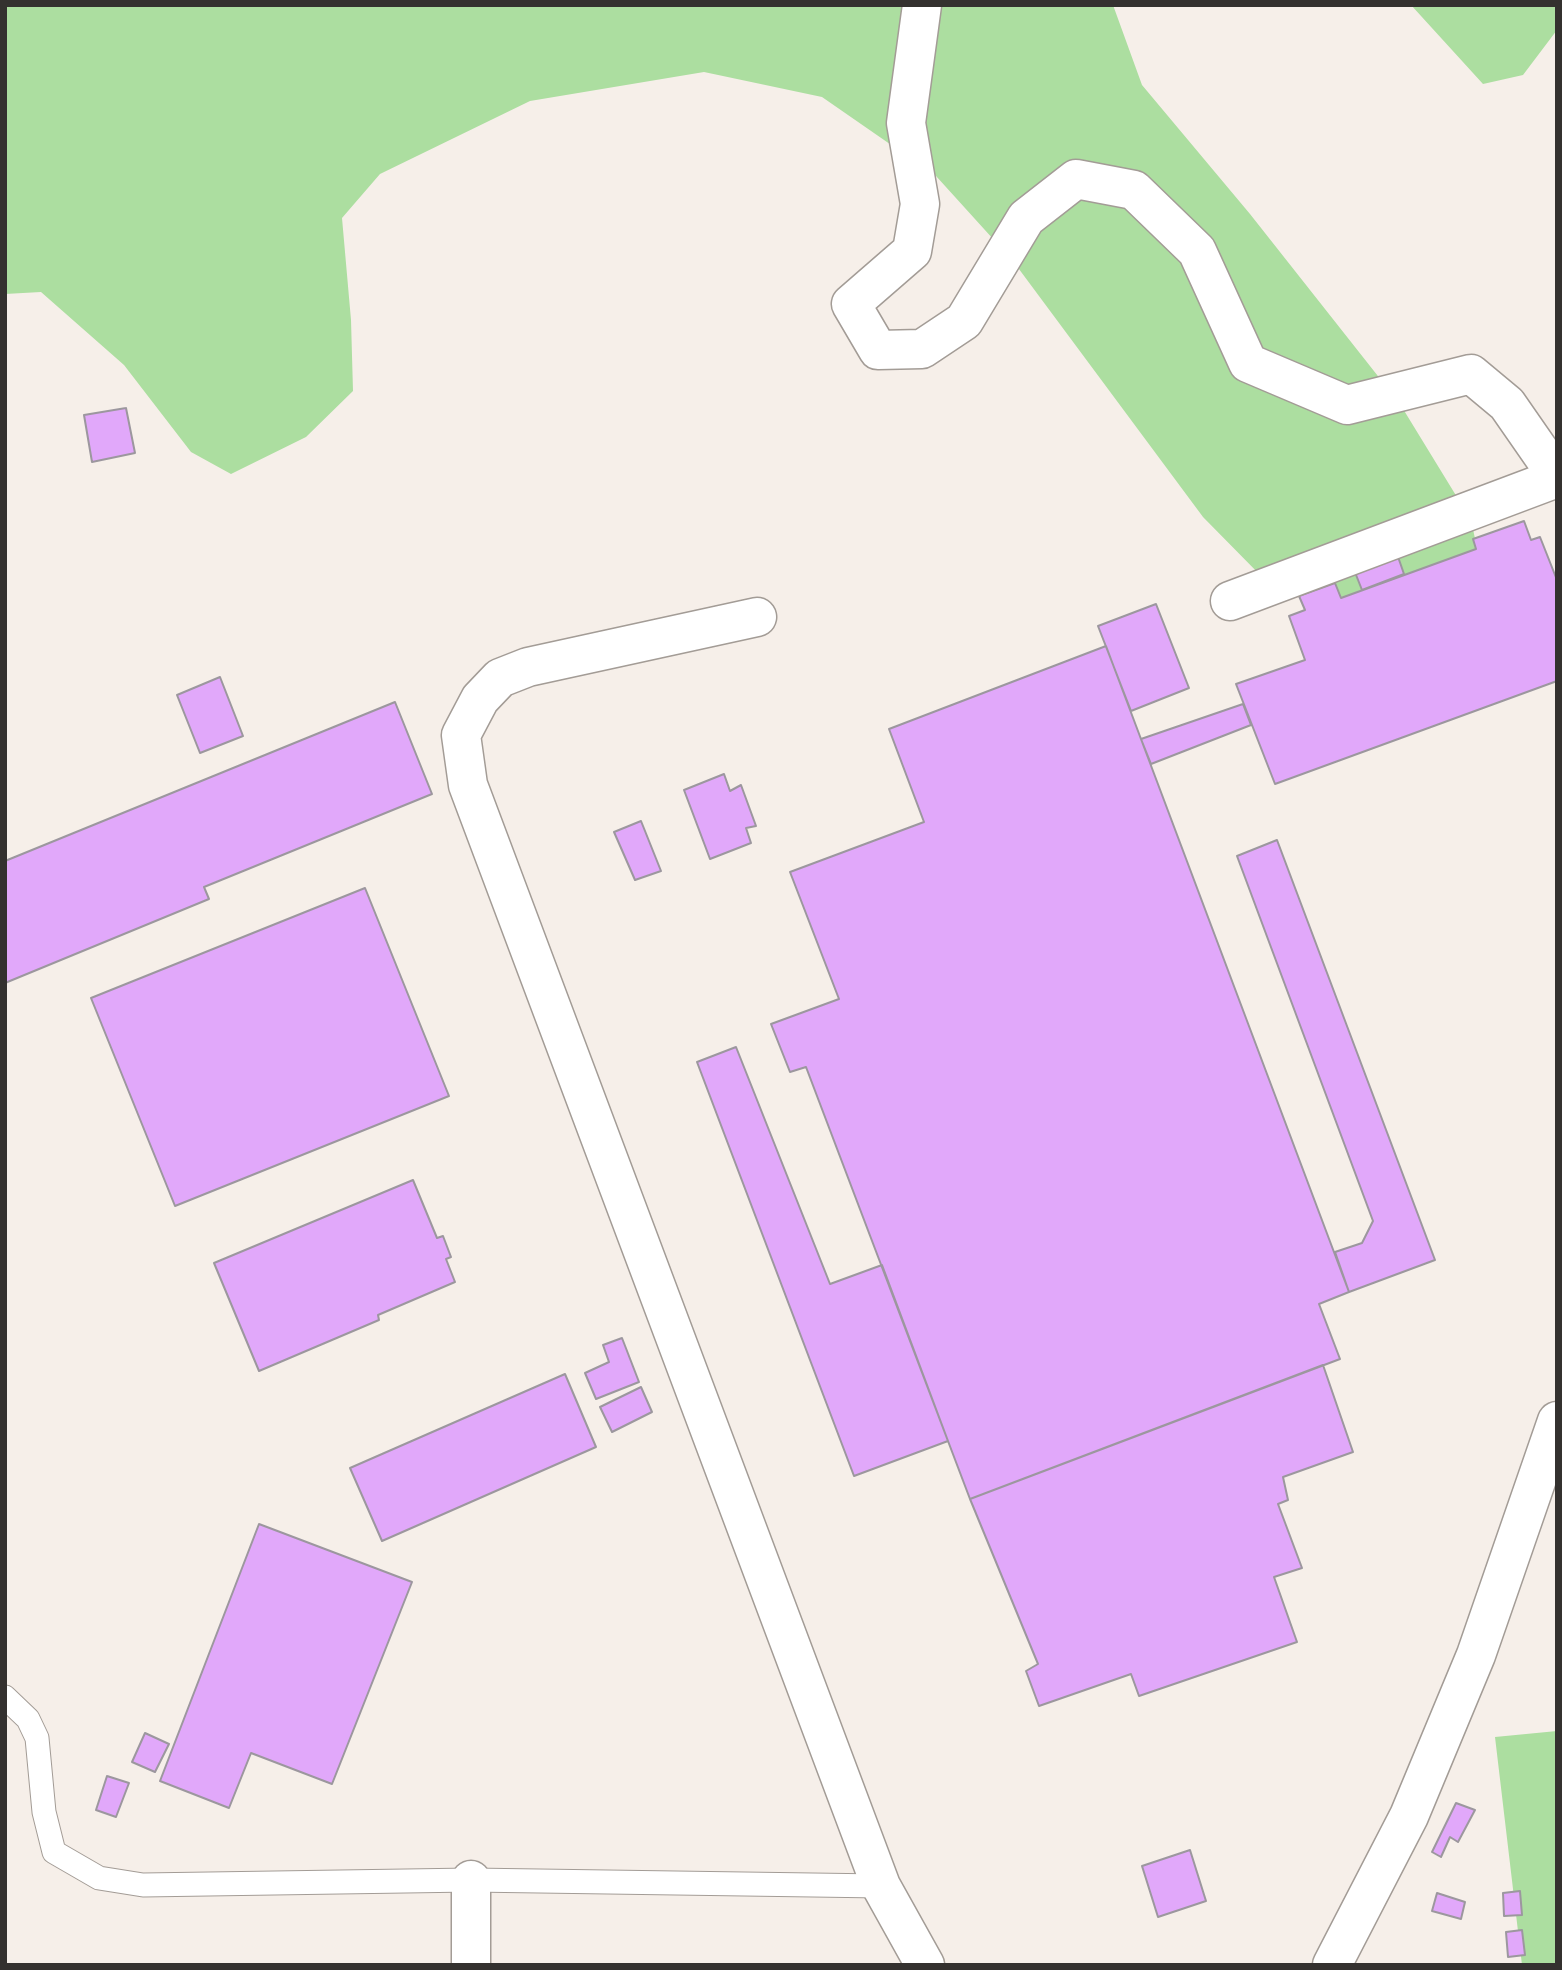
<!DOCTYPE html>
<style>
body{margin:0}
#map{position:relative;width:1562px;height:1970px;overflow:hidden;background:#f6efe9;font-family:Karla,sans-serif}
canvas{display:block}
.frame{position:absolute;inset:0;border:7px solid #34312f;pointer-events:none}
</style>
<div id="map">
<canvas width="1562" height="1970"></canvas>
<div class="frame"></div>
</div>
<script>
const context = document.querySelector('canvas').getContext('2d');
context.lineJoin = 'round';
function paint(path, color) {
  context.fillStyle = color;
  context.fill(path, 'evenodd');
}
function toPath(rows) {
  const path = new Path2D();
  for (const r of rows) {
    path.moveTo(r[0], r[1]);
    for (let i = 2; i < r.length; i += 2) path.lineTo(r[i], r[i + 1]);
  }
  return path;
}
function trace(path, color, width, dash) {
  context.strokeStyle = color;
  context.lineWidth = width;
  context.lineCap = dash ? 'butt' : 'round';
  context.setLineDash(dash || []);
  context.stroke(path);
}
paint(toPath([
 [5,5,1113,5,1142,85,1250,214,1400,404,1471,520,1485,585,1355,621,1265,580,1203,517,1013,261,936,176,822,97,704,72,530,101,380,174,342,218,351,320,353,391,306,437,231,474,191,452,124,365,41,292,5,294],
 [1411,5,1557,5,1557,30,1523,75,1483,84],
 [1557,1731,1557,1965,1522,1965,1495,1737]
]), '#acdea0');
const building = toPath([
 [126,408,135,453,92,462,84,415,126,408],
 [1524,521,1531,540,1540,537,1557,580,1557,681,1275,784,1236,684,1305,660,1289,616,1305,610,1299,596,1335,583,1341,598,1476,549,1473,539,1524,521],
 [1389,531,1404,574,1362,590,1345,547,1389,531],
 [1156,604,1189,688,1131,711,1098,626,1156,604],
 [1106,646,1349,1292,1319,1304,1340,1359,970,1499,806,1067,790,1072,771,1024,839,999,790,872,924,822,889,729,1106,646],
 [220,677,243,736,200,753,177,695,220,677],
 [395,702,432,794,204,887,209,899,5,983,5,861,395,702],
 [1243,704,1251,725,1151,764,1141,739,1243,704],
 [724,774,730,791,741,785,756,826,746,828,751,843,710,859,684,790,724,774],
 [641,821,661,871,635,880,614,832,641,821],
 [1277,840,1435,1260,1349,1292,1335,1252,1362,1243,1373,1221,1237,856,1277,840],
 [365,888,449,1096,175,1206,91,998,365,888],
 [736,1047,830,1284,882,1265,948,1441,854,1476,697,1062,736,1047],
 [413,1180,437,1238,443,1236,451,1257,446,1259,455,1282,378,1315,379,1320,259,1371,214,1263,413,1180],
 [622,1338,639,1382,596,1399,585,1373,609,1362,603,1345,622,1338],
 [1323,1365,1353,1452,1283,1477,1288,1500,1278,1504,1302,1568,1274,1577,1297,1642,1139,1696,1131,1674,1039,1706,1026,1671,1038,1664,970,1499,1323,1365],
 [565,1374,596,1447,382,1541,350,1468,565,1374],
 [641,1387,652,1412,612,1432,600,1407,641,1387],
 [259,1524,412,1582,332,1784,251,1753,229,1808,160,1781,259,1524],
 [145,1733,169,1744,155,1772,132,1762,145,1733],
 [107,1776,129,1783,116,1817,96,1810,107,1776],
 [1456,1803,1475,1810,1458,1842,1450,1837,1441,1857,1432,1852,1456,1803],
 [1190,1850,1206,1901,1158,1917,1142,1866,1190,1850],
 [1520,1891,1522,1915,1504,1916,1503,1893,1520,1891],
 [1437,1893,1465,1902,1461,1919,1432,1911,1437,1893],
 [1522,1930,1525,1955,1508,1957,1506,1932,1522,1930]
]);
paint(building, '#e1a8fa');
trace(building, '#9c979e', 2);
const lane = toPath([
 [5,1697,28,1719,37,1738,44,1812,54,1852,99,1878,143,1885,471,1880,881,1886]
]);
const street = toPath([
 [922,5,906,123,920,204,912,251,851,304,878,350,922,349,964,321,1026,218,1076,179,1134,190,1197,251,1248,363,1347,405,1471,374,1507,404,1557,476],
 [1230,601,1557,478],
 [757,617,528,667,500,678,480,699,461,735,468,785,881,1886,925,1965],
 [471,1880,471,1965]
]);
const secondary = toPath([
 [1332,1965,1409,1816,1476,1655,1557,1421]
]);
trace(lane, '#a39c96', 25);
trace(street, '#a39c96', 41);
trace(secondary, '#a39c96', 41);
trace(lane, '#fff', 23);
trace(street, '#fff', 38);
trace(secondary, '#fff', 38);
</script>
